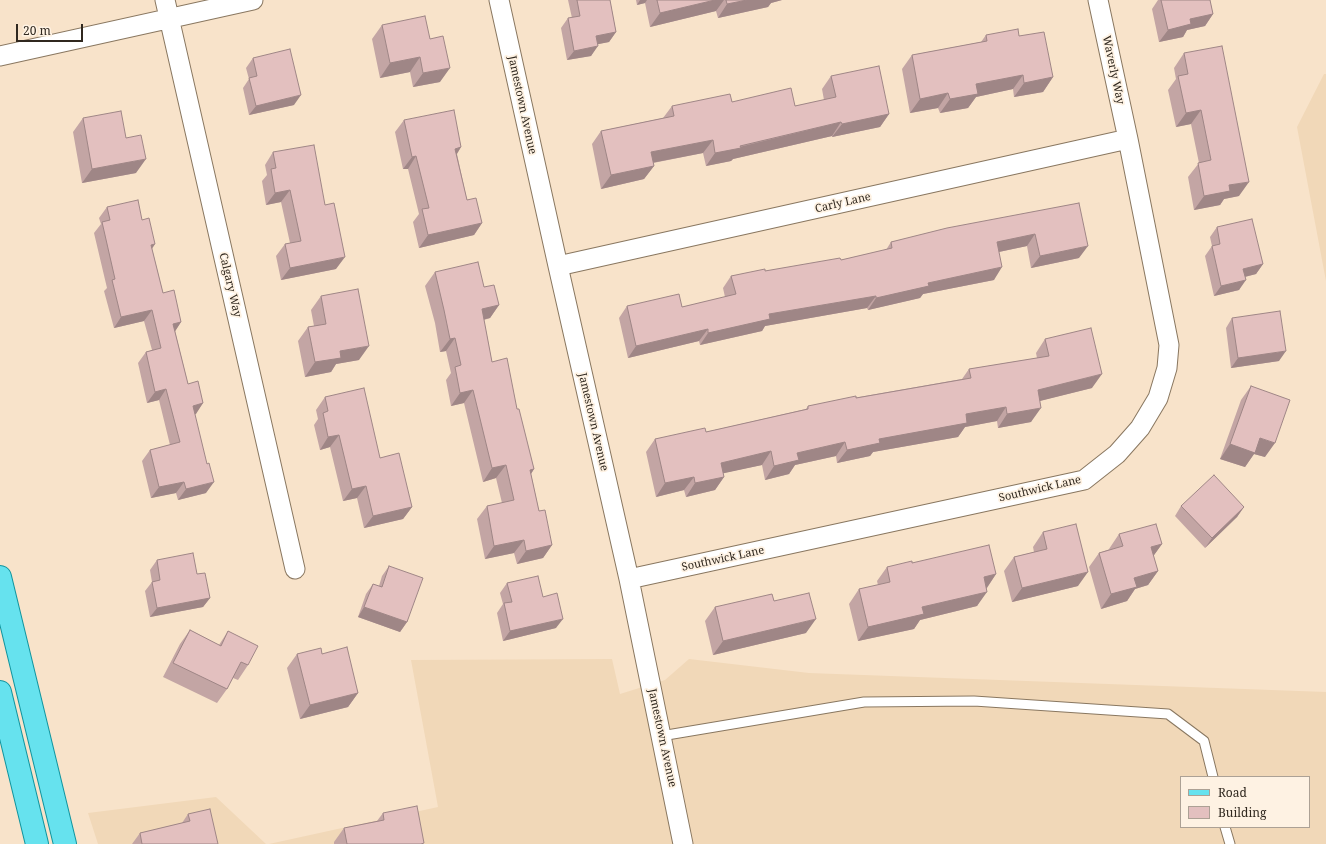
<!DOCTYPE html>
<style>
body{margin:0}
#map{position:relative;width:1326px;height:844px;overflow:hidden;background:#f8e3ca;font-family:"Noto Serif",serif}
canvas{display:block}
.legend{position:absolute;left:1180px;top:776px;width:130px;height:52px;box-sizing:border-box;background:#fef2e3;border:1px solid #aca195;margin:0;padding:5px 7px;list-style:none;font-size:12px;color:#30281f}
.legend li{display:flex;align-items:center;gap:8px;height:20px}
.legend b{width:20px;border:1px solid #aca195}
.scale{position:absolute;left:16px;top:24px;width:67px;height:18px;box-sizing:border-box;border:2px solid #30281f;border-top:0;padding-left:5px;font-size:12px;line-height:14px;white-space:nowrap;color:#30281f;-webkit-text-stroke:3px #fef2e3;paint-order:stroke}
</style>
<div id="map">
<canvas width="1326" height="844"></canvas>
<ul class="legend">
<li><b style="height:5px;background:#66e2ee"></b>Road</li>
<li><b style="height:11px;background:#e3c0bf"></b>Building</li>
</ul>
<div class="scale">20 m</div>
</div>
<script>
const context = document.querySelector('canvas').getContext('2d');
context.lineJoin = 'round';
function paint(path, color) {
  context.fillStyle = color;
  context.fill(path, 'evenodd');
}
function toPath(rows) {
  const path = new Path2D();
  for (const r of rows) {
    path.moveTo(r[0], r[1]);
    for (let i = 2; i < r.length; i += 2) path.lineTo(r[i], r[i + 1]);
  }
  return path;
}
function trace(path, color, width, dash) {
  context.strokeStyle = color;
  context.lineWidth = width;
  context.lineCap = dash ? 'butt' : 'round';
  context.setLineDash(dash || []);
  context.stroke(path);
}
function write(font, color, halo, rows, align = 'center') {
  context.font = font + ' "Noto Serif",serif';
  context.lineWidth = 3.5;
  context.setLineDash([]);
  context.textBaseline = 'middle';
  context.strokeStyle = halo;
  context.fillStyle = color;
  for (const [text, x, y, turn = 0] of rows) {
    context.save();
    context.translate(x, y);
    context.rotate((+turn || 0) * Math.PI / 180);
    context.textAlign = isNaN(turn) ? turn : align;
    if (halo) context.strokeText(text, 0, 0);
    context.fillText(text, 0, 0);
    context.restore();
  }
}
paint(toPath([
 [1324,74,1326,74,1326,281,1297,127],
 [612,659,620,694,665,680,689,659,809,673,1326,692,1326,844,269,844,438,807,411,660],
 [1181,777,1309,777,1309,827,1181,827],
 [216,797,266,844,98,844,88,813]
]), '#f1d8b8');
const service = toPath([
 [661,736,864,702,974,701,1168,714,1204,741,1213,777],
 [1225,827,1230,844]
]);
const minor = toPath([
 [165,0,295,569],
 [499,0,558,266,629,579,683,844],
 [0,56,253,0],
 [558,266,1128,139],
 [629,579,1084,480,1117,454,1140,428,1158,398,1167,368,1169,345,1128,139,1098,0]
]);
const primary = toPath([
 [0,577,65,844],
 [0,692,37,844]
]);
trace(service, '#897760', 11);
trace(minor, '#897760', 21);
trace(primary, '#11949e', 24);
trace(service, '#fff', 9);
trace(minor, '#fff', 19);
trace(primary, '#66e2ee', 22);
paint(toPath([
 [568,0,610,0,616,32,609,42,598,44,591,56,567,60,561,28,568,18,572,18],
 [636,0,782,0,771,3,768,7,718,18,716,11,650,27,645,3,637,5],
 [1158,0,1210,0,1213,14,1205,26,1187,30,1183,37,1159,42,1152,9],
 [382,25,430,39,440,82,413,87,410,72,380,78,372,39],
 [986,35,1019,36,1053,77,1043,92,1014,97,1013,89,976,97,968,108,940,113,938,108,910,113,902,69,912,55,981,42],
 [1184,53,1239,196,1224,199,1220,205,1194,210,1188,177,1199,163,1191,124,1176,127,1168,90,1176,79,1174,68],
 [253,58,294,105,249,115,243,88,249,79,246,68],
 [831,76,889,114,880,127,832,137,832,136,733,159,731,161,706,166,703,153,653,163,654,166,644,179,601,189,592,144,601,131,663,118,672,106,732,102,795,106,824,100,822,89],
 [83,118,126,138,136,173,82,183,73,132],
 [404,120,461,147,457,154,467,200,482,223,474,235,419,248,413,222,419,214,408,169,403,169,395,132],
 [273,152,336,269,281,280,276,256,285,244,290,243,281,202,266,205,262,181,267,175,265,165],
 [1079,203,1079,258,1031,268,1027,246,999,252,994,280,923,294,920,298,868,310,867,308,765,326,762,331,700,345,699,341,628,358,619,318,627,306,682,307,725,297,723,288,731,276,841,260,886,250,891,242],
 [107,207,142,220,155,244,152,249,163,293,181,322,175,331,188,384,203,403,195,414,206,493,178,500,176,493,151,498,142,461,150,450,170,445,159,400,147,403,138,363,146,352,152,350,144,321,114,328,104,291,107,288,94,233,101,224,99,218],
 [1217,227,1263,264,1256,274,1245,277,1239,290,1214,296,1205,256,1212,246,1210,237],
 [435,272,484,287,499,305,490,318,484,320,492,362,517,409,534,469,531,474,539,511,552,545,543,558,517,564,514,553,485,559,477,519,487,506,502,503,496,478,483,482,464,403,451,406,446,380,451,373,446,351,440,352,435,323,425,286],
 [321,296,359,360,336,364,331,372,305,377,298,341,308,327,314,326,311,310],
 [1232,318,1279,361,1231,368,1226,328],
 [1045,339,1092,388,1039,401,1031,422,998,428,997,421,965,427,958,437,873,452,870,456,837,463,836,456,795,465,789,474,765,480,762,465,723,473,724,477,715,490,686,497,684,490,656,497,646,452,655,439,706,432,806,409,808,406,962,379,969,369,1037,358,1036,353],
 [1251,386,1265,457,1254,454,1245,467,1220,459,1241,400],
 [325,397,380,458,412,507,403,519,364,528,357,498,343,501,330,447,320,450,314,425,318,419,316,410],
 [1181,506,1244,507,1237,517,1205,548,1175,516],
 [1043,532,1078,586,1012,602,1004,571,1014,557,1034,552,1033,547],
 [1119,534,1162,544,1153,556,1158,571,1148,585,1135,589,1127,601,1101,609,1089,567,1099,553,1110,549,1109,549],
 [157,560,197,574,210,598,203,607,150,617,145,591,152,582,150,570],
 [912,563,996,574,987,588,977,606,920,620,914,629,858,641,849,604,859,589,878,585,877,581,887,567],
 [389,566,407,622,400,632,358,617,366,594,373,584,379,586,382,576],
 [507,583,543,597,556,628,503,641,497,613,503,604,500,593],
 [774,601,806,633,713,655,705,621,715,607],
 [190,630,219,645,228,631,248,665,238,680,233,678,227,689,217,703,163,677,180,644],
 [297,654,322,654,358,693,348,707,300,719,287,668],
 [383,813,423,844,334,844,334,842,344,828,377,821],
 [188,814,218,844,132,844,140,833,182,823]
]), '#c3a5a4');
paint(toPath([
 [640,0,647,0,645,3,637,5],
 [715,0,724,0,716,11,650,27,660,13],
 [747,0,782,0,771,3,768,7,718,18,727,4],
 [1213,14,1205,26,1187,30,1183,37,1159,42,1168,30,1190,19],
 [616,32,609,42,589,46,596,36],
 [598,46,591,56,567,60,574,51],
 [420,57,410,72,380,78,390,63],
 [450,68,440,82,413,87,423,73],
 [1023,75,1013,89,976,97,968,108,940,113,950,99,976,84],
 [1053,77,1043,92,1014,97,1024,83],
 [948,93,938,108,910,113,920,99],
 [301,95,294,105,249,115,256,106],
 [1201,110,1191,124,1176,127,1186,113],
 [889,114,880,127,832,137,842,124],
 [841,122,832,136,733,159,731,161,706,166,715,153],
 [713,140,703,153,641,165,651,152],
 [461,147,453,160,455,149],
 [416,156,408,169,403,169,412,157],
 [146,159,136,173,82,183,92,169],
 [654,166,644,179,601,189,611,175],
 [1249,182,1239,196,1224,199,1220,205,1194,210,1204,196,1229,185],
 [290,190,281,202,266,205,275,193],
 [482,223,474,235,419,248,428,235],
 [1035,234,1027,246,989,254,997,242],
 [155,244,147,255,151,245],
 [1088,246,1079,258,1031,268,1040,256],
 [345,257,336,269,281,280,290,268],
 [1263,264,1256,274,1236,279,1243,269],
 [1002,267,994,280,923,294,920,298,868,310,876,298,928,283],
 [1246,280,1239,290,1214,296,1221,286],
 [876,296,867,308,765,326,762,331,700,345,708,333,769,314],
 [499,305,490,318,473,322,482,309],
 [152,310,144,321,114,328,121,317],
 [181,322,174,333,173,324],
 [708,329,699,341,628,358,636,346],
 [455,338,446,351,440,352,450,339],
 [369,346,359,360,336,364,331,372,305,377,315,362,340,351],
 [1286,351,1279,361,1231,368,1238,358],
 [1102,374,1092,388,1028,404,1038,390],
 [166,389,159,400,147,403,155,392],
 [473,390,464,403,451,406,460,393],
 [203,403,196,414,186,417,193,406],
 [1006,407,997,421,965,427,958,437,873,452,870,456,837,463,847,450,879,439,966,414],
 [1041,408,1031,422,998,428,1007,414],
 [339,435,330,447,320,450,328,437],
 [1260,438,1275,443,1265,457,1254,454,1245,467,1220,459,1230,444],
 [845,442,836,456,795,465,789,474,765,480,774,466,797,453],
 [771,451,762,465,711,476,721,463],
 [506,465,496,478,483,482,492,468],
 [534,469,525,483,530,470],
 [694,477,684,490,656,497,665,483],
 [724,477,715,490,686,497,695,483],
 [184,482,176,493,151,498,159,487],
 [214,482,206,493,178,500,186,489],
 [366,486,357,498,343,501,352,489],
 [412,507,403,519,364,528,373,516],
 [1244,507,1237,517,1205,548,1212,538],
 [524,540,514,553,485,559,494,546],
 [1162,544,1152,558,1151,547],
 [552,545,543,558,517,564,526,551],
 [1158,571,1148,585,1135,589,1127,601,1101,609,1111,594,1134,578],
 [1088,572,1078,586,1012,602,1022,588],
 [996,574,986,589,984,577],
 [987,592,977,606,920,620,914,629,858,641,868,627,922,607],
 [210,598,203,607,150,617,157,608],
 [364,607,407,622,400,632,358,617],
 [563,619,556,628,503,641,510,631],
 [816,619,806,633,713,655,723,641],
 [358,693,348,707,300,719,310,705]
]), '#9f8686');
const building = toPath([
 [577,0,610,0,616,32,596,36,598,46,574,51,568,18,580,16,577,0],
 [657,0,715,0,660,13,657,0],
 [726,0,747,0,727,4,726,0],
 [1161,0,1210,0,1213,14,1190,19,1191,24,1168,30,1161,0],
 [425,16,430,39,443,36,450,68,423,73,420,57,390,63,382,25,425,16],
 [1018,29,1019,36,1044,32,1053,77,1024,83,1023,75,976,84,978,94,950,99,948,93,920,99,912,55,987,41,986,35,1018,29],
 [1222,46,1249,182,1229,185,1230,191,1204,196,1198,163,1211,160,1201,110,1186,113,1178,76,1188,74,1184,53,1222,46],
 [290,49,301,95,256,106,249,78,257,76,253,58,290,49],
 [879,66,889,114,842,124,841,122,740,146,741,148,715,153,713,140,651,152,654,166,611,175,601,131,674,116,672,106,730,94,732,102,791,88,795,106,836,97,831,76,879,66],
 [454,110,461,147,455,149,467,200,476,198,482,223,428,235,422,209,429,208,416,156,412,157,404,120,454,110],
 [121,111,126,138,141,135,146,159,92,169,83,118,121,111],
 [314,145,325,205,334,203,345,257,290,268,285,244,301,241,290,190,275,193,271,169,276,168,273,152,314,145],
 [138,200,142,220,149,218,155,244,151,245,163,293,174,290,181,322,173,324,188,384,198,381,203,403,193,406,207,464,209,463,214,482,186,489,184,482,159,487,150,450,180,442,166,389,155,392,146,352,161,348,152,310,121,317,112,280,115,279,102,222,110,220,107,207,138,200],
 [1079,203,1088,246,1040,256,1035,234,997,242,1002,267,928,283,929,286,876,298,876,296,769,314,770,319,708,333,708,329,636,346,627,306,679,294,682,307,736,294,731,276,765,269,765,271,840,258,841,260,892,248,891,242,947,228,1079,203],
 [1252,219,1263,264,1243,269,1246,280,1221,286,1212,246,1220,244,1217,227,1252,219],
 [478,262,484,287,494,285,499,305,482,309,492,362,507,358,517,409,519,409,534,469,530,470,539,511,545,510,552,545,526,551,524,540,494,546,487,506,514,500,506,465,492,468,473,390,460,393,455,367,461,365,455,338,450,339,444,310,435,272,478,262],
 [358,289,369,346,340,351,341,358,315,362,308,327,326,324,321,296,358,289],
 [1280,311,1286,351,1238,358,1232,318,1280,311],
 [1091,328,1102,374,1038,390,1041,408,1007,414,1006,407,966,414,967,423,879,439,880,443,847,450,845,442,797,453,799,460,774,466,771,451,721,463,724,477,695,483,694,477,665,483,655,439,705,428,706,432,808,409,808,406,856,396,856,398,971,378,969,369,1049,356,1045,339,1091,328],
 [1251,386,1290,400,1275,443,1260,438,1255,453,1230,444,1251,386],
 [364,388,380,458,399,453,412,507,373,516,366,486,352,489,339,435,328,437,323,413,328,411,325,397,364,388],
 [1214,475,1244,507,1212,538,1181,506,1214,475],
 [1076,524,1088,572,1022,588,1014,557,1047,549,1043,532,1076,524],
 [1156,524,1162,544,1151,547,1158,571,1134,578,1137,587,1111,594,1099,553,1123,546,1119,534,1156,524],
 [989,545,996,574,984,577,987,592,922,607,924,614,868,627,859,589,890,582,887,567,912,561,912,563,989,545],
 [193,553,197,574,205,573,210,598,157,608,152,582,160,580,157,560,193,553],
 [389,566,423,578,407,622,364,607,373,584,382,587,389,566],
 [538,576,543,597,557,593,563,619,510,631,504,603,512,602,507,583,538,576],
 [809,593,816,619,723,641,715,607,772,594,774,601,809,593],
 [190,630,221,646,228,631,258,646,248,665,241,662,227,689,173,663,190,630],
 [347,647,358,693,310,705,297,654,321,648,322,654,347,647],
 [417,806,424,843,421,844,347,844,344,828,384,820,383,813,417,806],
 [210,809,218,844,142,844,140,833,190,821,188,814,210,809]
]);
paint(building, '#e3c0bf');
trace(building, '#9f8686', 1);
write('11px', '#30281f', '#fef2e3', [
 ["Waverly Way",1113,70,78],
 ["Jamestown Avenue",522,105,78],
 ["Carly Lane",843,203,-13],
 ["Calgary Way",230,285,77],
 ["Jamestown Avenue",593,422,77],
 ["Southwick Lane",1040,489,-13],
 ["Southwick Lane",723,559,-12],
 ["Jamestown Avenue",662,738,78]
]);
</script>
